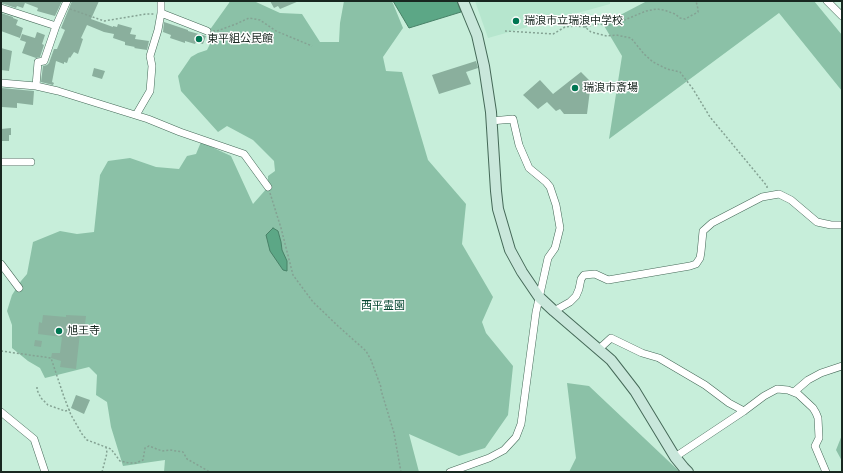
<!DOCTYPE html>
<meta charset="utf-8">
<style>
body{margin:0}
#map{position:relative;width:843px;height:473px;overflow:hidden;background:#c7eeda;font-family:Poppins,sans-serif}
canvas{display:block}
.frame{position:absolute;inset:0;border:2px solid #182720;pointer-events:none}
</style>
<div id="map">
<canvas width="843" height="473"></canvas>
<div class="frame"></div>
</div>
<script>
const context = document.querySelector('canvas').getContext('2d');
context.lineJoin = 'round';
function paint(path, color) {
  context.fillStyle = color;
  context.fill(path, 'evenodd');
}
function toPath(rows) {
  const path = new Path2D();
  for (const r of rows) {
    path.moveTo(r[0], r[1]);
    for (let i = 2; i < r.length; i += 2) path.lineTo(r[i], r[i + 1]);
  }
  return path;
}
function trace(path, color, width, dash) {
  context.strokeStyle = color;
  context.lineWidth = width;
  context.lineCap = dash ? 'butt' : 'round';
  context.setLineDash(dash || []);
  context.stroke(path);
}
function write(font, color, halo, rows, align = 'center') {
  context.font = font + ' Poppins,"Noto Sans JP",sans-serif';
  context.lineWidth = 3;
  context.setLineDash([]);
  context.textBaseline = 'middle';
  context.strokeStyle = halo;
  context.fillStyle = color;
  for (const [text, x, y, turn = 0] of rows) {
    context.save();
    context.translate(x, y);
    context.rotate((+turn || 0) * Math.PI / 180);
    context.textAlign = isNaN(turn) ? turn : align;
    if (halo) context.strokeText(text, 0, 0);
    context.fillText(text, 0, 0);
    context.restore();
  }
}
paint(toPath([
 [475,1,610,1,610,4,488,38]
]), '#b6e6ce');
paint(toPath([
 [230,1,255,1,256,2,280,13,302,14,320,42,339,42,340,23,344,1,392,1,403,28,383,57,386,71,402,72,428,160,466,204,462,244,493,297,482,322,486,333,513,366,508,415,485,448,459,456,409,434,419,472,164,472,165,460,123,466,111,427,107,402,96,395,97,375,89,367,45,378,40,368,28,361,12,348,12,325,7,311,12,295,21,281,27,274,33,242,60,231,77,234,94,232,100,175,108,161,130,158,156,167,179,169,187,156,196,154,201,142,231,156,253,204,268,187,268,176,275,171,274,161,253,140,227,126,218,132,181,91,178,76,191,57,198,53,207,50,213,38,209,31,229,3],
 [647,1,814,1,842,35,842,91,779,13,609,139,622,56,603,24],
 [567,383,589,386,680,472,569,472,576,458],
 [842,435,842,461,836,450]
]), '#8bc1a7');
const water = toPath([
 [393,1,457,1,461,12,409,28,393,1],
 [273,228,278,231,281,242,282,250,287,261,287,271,283,270,270,251,266,235,273,228]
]);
paint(water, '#5ca786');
trace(water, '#488167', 1);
paint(toPath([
 [1,1,62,1,55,16,37,11,38,8,25,3,23,8,17,6,16,8,1,3],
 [72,1,99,1,91,19,113,27,113,26,117,27,118,24,132,28,130,34,136,35,135,39,149,41,147,50,134,48,135,47,125,45,125,42,113,38,114,34,104,32,87,25,81,38,83,39,78,54,74,52,70,58,69,57,67,63,64,62,64,64,56,61,52,82,54,83,53,85,41,82,43,66,47,65,49,63,54,49,57,49,65,30,61,28],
 [270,1,299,1,280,9,278,6,274,8],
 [1,13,13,17,13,18,18,20,16,25,23,28,20,38,1,31],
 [164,22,188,30,188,31,206,36,203,44,196,42,195,44,185,41,185,43,170,38,171,35,163,32],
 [37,32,45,35,42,44,44,45,40,57,36,58,22,53,26,42,20,40,22,34,35,38],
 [1,48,12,51,9,71,1,70],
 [476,61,478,68,466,72,471,84,439,94,432,75],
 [94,68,105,71,102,79,92,76],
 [581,72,591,82,587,114,564,114,560,109,556,111,547,102,538,109,523,95,540,80,553,94],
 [1,88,34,91,33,105,17,103,17,108,2,107,2,95,1,95],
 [11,128,11,135,9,135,9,141,1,141,1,129],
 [43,315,66,317,66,315,86,316,85,324,81,324,76,369,60,367,61,361,51,358,52,353,60,353,62,337,38,334,39,322,42,323],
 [35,340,42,341,41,347,34,346],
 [76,395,90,400,84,414,71,408]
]), '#8aaf9d');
const street = toPath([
 [827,1,842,16],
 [1,8,56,26,67,1],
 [161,13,207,31],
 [1,83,36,86,58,91,148,119,180,132,244,154,268,187],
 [36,86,38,62,44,61,56,26],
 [136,115,150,91,152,66,150,56,158,30,161,13,161,1],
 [1,162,31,162],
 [1,264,19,288],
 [554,311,570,302,576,296,579,289,581,279,584,275,595,274,608,280,690,266,696,264,700,258,701,252,703,231,712,223,762,197,779,194,791,200,817,222,831,225,842,225],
 [599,349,611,338,642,353,659,358,705,385,729,403,744,411],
 [794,392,808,380,821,373,842,366],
 [1,412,34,439,45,472],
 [675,457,744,411,764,396,777,389,788,390,798,394,813,408,816,413,818,418,819,438,815,446,826,472],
 [450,472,489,458,504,450,516,437,521,424,536,312,548,258,555,248,560,228,556,205,550,187,546,182,529,168,519,145,513,119,491,121]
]);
const secondary = toPath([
 [463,1,477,35,484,66,491,112,496,191,498,209,510,250,522,272,539,297,554,311,611,360,625,378,635,391,675,457,684,468,688,472]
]);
trace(street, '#456958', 8);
trace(secondary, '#456958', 12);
trace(toPath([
 [70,9,104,21,146,14,154,14],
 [585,27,597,24,609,25,615,24,646,11,657,9,664,10,675,14,680,18,685,19,698,12,698,9,696,1],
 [213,31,217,31,236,24,249,18,260,20,276,31,312,46],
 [505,31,553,34,565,27,575,26,585,27,591,32,607,36,616,35,631,38,644,54,653,62,667,69,680,72,693,89,710,117,767,186,767,190],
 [270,193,281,228,293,275,313,302,338,326,366,351,371,360,381,387,381,390,394,433,401,472],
 [1,351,51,358,64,397,71,415,82,434,87,440,111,449,120,461,129,463,136,463,143,460,145,448,149,446,162,451,170,450,183,452,187,459,210,472],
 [37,387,37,390,41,398,48,405,65,411,70,410],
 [102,472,107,453,106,447]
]), '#84a293', 1.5, [2, 2]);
trace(street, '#fff', 7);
trace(secondary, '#c9e7db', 10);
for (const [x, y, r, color] of [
 [516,21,4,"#007652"],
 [199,39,4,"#007652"],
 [575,88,4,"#007652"],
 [59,331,4,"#007652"]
]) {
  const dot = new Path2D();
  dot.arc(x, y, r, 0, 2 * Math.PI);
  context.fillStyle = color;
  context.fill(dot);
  trace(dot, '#fff', 1.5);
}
write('11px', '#182720', '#fff', [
 ["瑞浪市立瑞浪中学校",524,21],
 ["東平組公民館",207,39],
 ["瑞浪市斎場",583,88],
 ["旭王寺",67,331]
], 'left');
write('11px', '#064731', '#fff', [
 ["西平霊園",383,306]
]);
</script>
